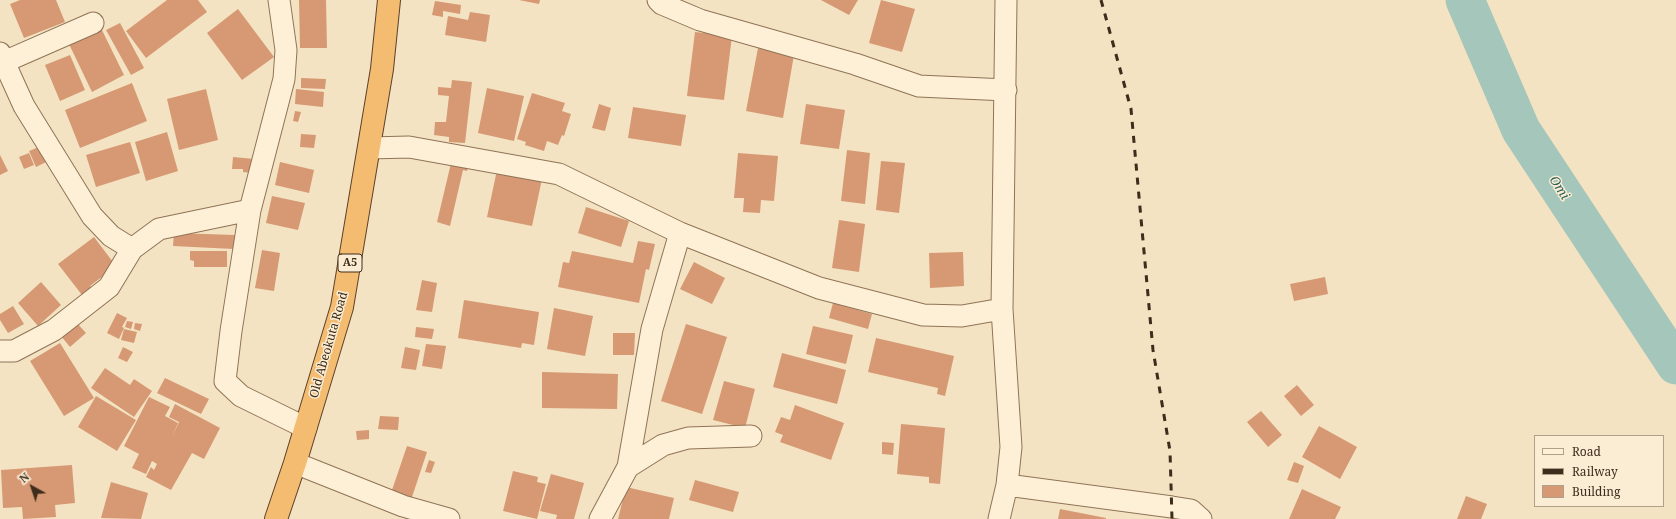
<!DOCTYPE html>
<style>
body{margin:0}
#map{position:relative;width:1676px;height:519px;overflow:hidden;background:#f3e3c2;font-family:"Noto Serif",serif}
canvas{display:block}
.legend{position:absolute;left:1534px;top:435px;width:130px;height:72px;box-sizing:border-box;background:#faedd3;border:1px solid #afa08a;margin:0;padding:5px 7px;list-style:none;font-size:12px;color:#3e2c1c}
.legend li{display:flex;align-items:center;gap:8px;height:20px}
.legend b{width:20px;border:1px solid #afa08a}
.north{position:absolute;left:12px;top:467px;width:40px;height:40px;-webkit-text-stroke:3px #faedd3;paint-order:stroke;rotate:320deg;font-size:11px;font-weight:700;line-height:16px;text-align:center;color:#3e2c1c}
.north::after{content:'';display:block;margin:auto;width:14px;height:18px;background:#3e2c1c;clip-path:polygon(50% 0,100% 100%,50% 72%,0 100%)}
</style>
<div id="map">
<canvas width="1676" height="519"></canvas>
<ul class="legend">
<li><b style="height:5px;background:#fdf0d7"></b>Road</li>
<li><b style="height:5px;background:#3e2c1c"></b>Railway</li>
<li><b style="height:11px;background:#d69973"></b>Building</li>
</ul>
<div class="north">N</div>
</div>
<script>
const context = document.querySelector('canvas').getContext('2d');
context.lineJoin = 'round';
function toPath(rows) {
  const path = new Path2D();
  for (const r of rows) {
    path.moveTo(r[0], r[1]);
    for (let i = 2; i < r.length; i += 2) path.lineTo(r[i], r[i + 1]);
  }
  return path;
}
function trace(path, color, width, dash) {
  context.strokeStyle = color;
  context.lineWidth = width;
  context.lineCap = dash ? 'butt' : 'round';
  context.setLineDash(dash || []);
  context.stroke(path);
}
function paint(path, color) {
  context.fillStyle = color;
  context.fill(path, 'evenodd');
}
function write(font, color, halo, rows, align = 'center') {
  context.font = font + ' "Noto Serif",serif';
  context.lineWidth = 3;
  context.setLineDash([]);
  context.textBaseline = 'middle';
  context.strokeStyle = halo;
  context.fillStyle = color;
  for (const [text, x, y, turn = 0] of rows) {
    context.save();
    context.translate(x, y);
    context.rotate((+turn || 0) * Math.PI / 180);
    context.textAlign = isNaN(turn) ? turn : align;
    if (halo) context.strokeText(text, 0, 0);
    context.fillText(text, 0, 0);
    context.restore();
  }
}
trace(toPath([
 [1465,0,1521,130,1676,365]
]), '#a5c6bb', 39);
paint(toPath([
 [20,0,56,0,65,22,24,38,10,4],
 [167,0,198,0,207,12,146,58,126,31],
 [299,0,326,0,327,48,300,48],
 [519,0,540,0,539,4],
 [821,0,858,0,849,15],
 [881,0,915,9,902,52,869,43],
 [435,1,461,5,460,14,443,11,443,17,432,15],
 [238,9,274,57,242,80,207,33],
 [470,12,490,15,486,42,445,35,448,16,468,20],
 [120,23,144,68,131,75,106,30],
 [100,26,124,75,92,92,68,42],
 [695,32,732,36,724,100,687,96],
 [758,48,794,55,783,118,746,111],
 [70,55,85,90,60,101,45,65],
 [301,78,326,79,325,89,301,88],
 [452,80,472,82,465,143,449,142,449,137,434,135,435,122,446,122,449,96,438,95,438,87,451,88],
 [132,83,147,121,80,148,65,110],
 [487,88,524,96,514,141,478,133],
 [206,89,218,140,179,150,167,99],
 [296,89,324,92,323,107,295,104],
 [532,93,565,103,562,111,571,114,564,136,562,135,558,145,547,141,544,151,525,145,526,142,517,139],
 [599,104,611,108,605,131,592,128],
 [806,104,845,110,839,149,800,144],
 [633,107,686,115,681,146,628,138],
 [295,111,301,112,298,122,293,121],
 [167,132,178,171,146,181,135,142],
 [301,134,316,135,314,148,300,147],
 [130,142,140,173,96,187,86,155],
 [39,147,46,162,36,167,29,151],
 [847,150,870,153,865,204,841,201],
 [29,153,34,165,24,169,19,157],
 [738,153,778,156,774,201,761,200,760,213,743,212,744,198,734,198],
 [0,155,8,171,0,175],
 [233,157,254,159,252,173,243,172,243,169,232,169],
 [452,159,469,163,467,171,463,170,450,226,437,222],
 [881,161,905,163,899,213,876,210],
 [280,162,314,170,309,193,275,185],
 [497,170,542,179,532,226,487,217],
 [272,196,305,203,298,230,266,223],
 [586,207,629,221,621,247,578,233],
 [839,220,865,224,859,272,832,268],
 [174,233,235,235,234,249,173,246],
 [94,237,116,266,90,286,92,288,82,295,58,264],
 [638,241,655,244,649,270,646,269,639,303,558,287,563,262,569,263,572,251,633,263],
 [262,250,280,253,274,291,255,288],
 [190,251,227,251,227,267,194,267,194,261,190,260],
 [963,252,964,286,930,288,929,253],
 [694,262,725,278,712,304,680,289],
 [1325,277,1328,294,1294,301,1290,284],
 [422,280,437,283,432,312,416,310],
 [41,282,61,305,38,326,18,303],
 [464,300,539,312,534,345,522,343,521,348,458,338],
 [833,303,872,314,868,329,829,318],
 [13,306,24,324,8,333,0,320,0,314],
 [554,308,593,316,585,356,547,349],
 [117,313,127,318,122,327,124,328,119,339,107,333],
 [127,321,133,322,131,329,125,327],
 [77,323,86,333,70,347,61,336],
 [135,323,142,324,140,331,134,329],
 [686,324,727,337,702,414,661,401],
 [813,326,853,335,846,364,806,354],
 [416,327,434,329,432,339,415,337],
 [124,329,137,332,134,343,121,340],
 [613,333,635,333,634,355,613,355],
 [876,338,954,356,945,396,937,394,938,388,868,372],
 [60,343,94,398,64,416,30,361],
 [426,344,446,346,442,369,422,366],
 [123,347,133,352,127,362,118,358],
 [405,347,420,350,416,370,401,368],
 [782,353,846,370,837,404,773,387],
 [105,368,130,385,134,379,152,391,134,417,91,388],
 [542,372,618,374,617,409,542,408],
 [165,378,209,399,201,414,157,393],
 [724,381,755,389,745,428,713,420],
 [1297,385,1314,405,1301,416,1284,396],
 [96,396,136,420,117,451,78,427],
 [149,397,170,407,165,416,178,423,172,437,179,422,169,417,175,404,220,428,204,459,192,453,171,490,146,477,151,467,154,470,157,464,152,461,146,474,132,468,139,454,124,446],
 [795,405,844,423,831,460,780,442,783,435,775,432,781,417,790,420],
 [1261,411,1282,435,1268,447,1247,422],
 [380,416,399,417,398,430,378,429],
 [901,424,945,428,940,484,929,483,929,477,897,474],
 [1319,426,1357,447,1340,479,1302,457],
 [369,430,369,439,357,440,356,431],
 [882,442,894,443,893,455,882,454],
 [407,446,427,452,411,500,391,493],
 [429,460,435,462,431,473,425,472],
 [1294,462,1304,466,1298,483,1287,480],
 [72,465,75,503,55,505,56,517,23,519,22,507,3,508,1,470],
 [513,471,538,477,537,482,546,484,537,519,503,511],
 [551,474,584,483,574,519,556,519,557,515,540,511],
 [695,480,739,492,733,512,689,500],
 [111,482,148,493,141,519,101,518],
 [626,487,674,498,669,519,618,519],
 [1302,489,1341,507,1335,519,1289,519],
 [1466,496,1487,504,1481,519,1457,519],
 [1060,509,1106,518,1106,519,1058,519]
]), '#d69973');
const minor = toPath([
 [279,0,286,50,284,79,250,210,231,331,225,381,241,396,306,428],
 [658,0,662,4,700,20,855,64,919,86,1006,90],
 [0,53,24,106,92,216,111,236,132,249,159,229,250,210],
 [4,62,93,23],
 [369,148,409,147,559,174,680,233,819,288,923,315,962,316,1002,309],
 [0,351,14,351,54,330,109,287,132,249],
 [295,463,403,506,449,519],
 [628,467,652,329,680,233],
 [1007,485,1172,507,1191,510,1201,519],
 [600,519,628,467,663,445,688,438,751,436],
 [999,519,1007,485,1011,447,1002,309,1006,0]
]);
const trunk = toPath([
 [276,519,295,463,342,307,382,69,389,0]
]);
trace(minor, '#907356', 23);
trace(trunk, '#5d412b', 24);
trace(minor, '#fdf0d7', 21);
trace(trunk, '#f4bc70', 22);
trace(toPath([
 [1101,0,1131,109,1153,350,1170,451,1172,519]
]), '#3e2c1c', 3, [7, 7]);
for (const [x, y, w] of [
 [350,263,24]
]) {
  const box = new Path2D();
  box.roundRect(x - w / 2, y - 9, w, 18, 3);
  context.fillStyle = '#faedd3';
  context.fill(box);
  trace(box, '#3e2c1c', 1);
}
write('bold 11px', '#3e2c1c', null, [
 ["A5",350,263]
]);
write('12px', '#3e2c1c', '#faedd3', [
 ["Old Abeokuta Road",329,345,-74]
]);
write('italic 13px', '#2a605a', '#faedd3', [
 ["Omi",1559,188,57]
]);
</script>
